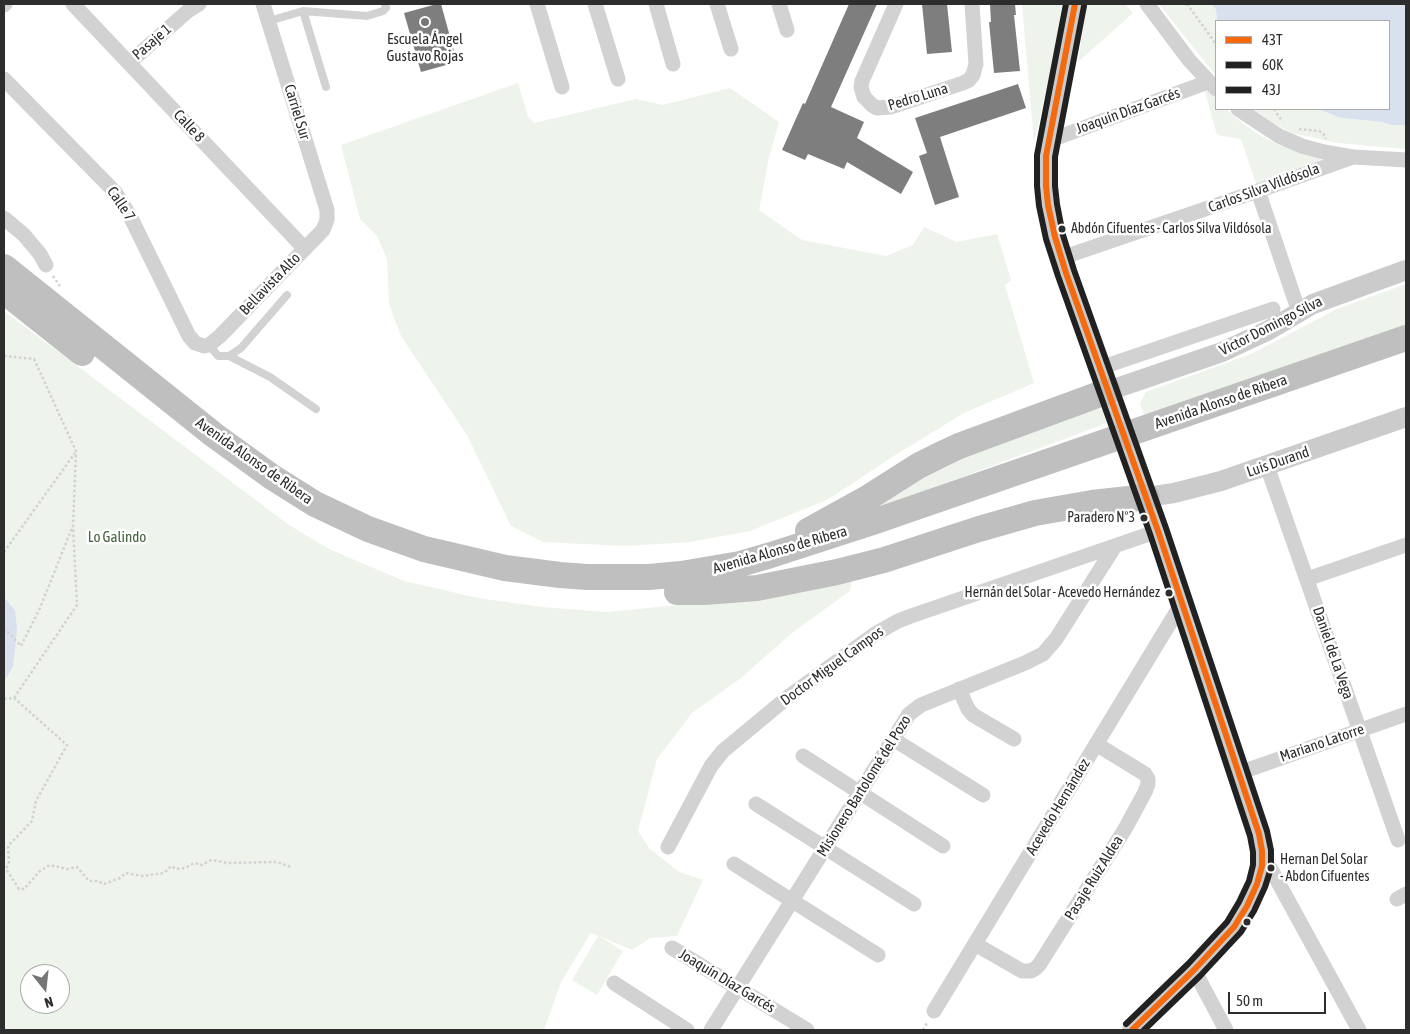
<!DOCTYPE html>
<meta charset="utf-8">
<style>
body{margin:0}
#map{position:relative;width:1410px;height:1034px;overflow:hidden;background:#fff;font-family:"Asap Condensed",sans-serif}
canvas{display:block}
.frame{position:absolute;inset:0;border:5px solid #2d2d2d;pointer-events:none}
.legend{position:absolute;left:1215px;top:20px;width:175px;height:90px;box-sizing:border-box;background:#fff;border:1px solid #ababab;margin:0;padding:6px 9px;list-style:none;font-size:15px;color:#2d2d2d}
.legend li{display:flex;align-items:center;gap:10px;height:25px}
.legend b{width:25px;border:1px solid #ababab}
.north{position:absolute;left:20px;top:964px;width:50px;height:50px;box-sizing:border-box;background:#fff;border:1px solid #ababab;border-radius:50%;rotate:164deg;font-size:14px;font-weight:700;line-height:20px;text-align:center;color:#2d2d2d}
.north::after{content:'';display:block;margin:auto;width:18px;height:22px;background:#767676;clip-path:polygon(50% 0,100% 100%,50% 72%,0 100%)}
.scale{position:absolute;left:1228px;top:992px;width:98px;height:22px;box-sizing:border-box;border:2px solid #2d2d2d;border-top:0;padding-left:6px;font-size:15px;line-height:18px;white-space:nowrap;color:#2d2d2d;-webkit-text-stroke:4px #fff;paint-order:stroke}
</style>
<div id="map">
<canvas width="1410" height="1034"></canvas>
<div class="frame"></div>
<ul class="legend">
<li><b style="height:6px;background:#f56a0f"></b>43T</li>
<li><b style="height:6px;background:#212121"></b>60K</li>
<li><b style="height:6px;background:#212121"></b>43J</li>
</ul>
<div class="north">N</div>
<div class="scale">50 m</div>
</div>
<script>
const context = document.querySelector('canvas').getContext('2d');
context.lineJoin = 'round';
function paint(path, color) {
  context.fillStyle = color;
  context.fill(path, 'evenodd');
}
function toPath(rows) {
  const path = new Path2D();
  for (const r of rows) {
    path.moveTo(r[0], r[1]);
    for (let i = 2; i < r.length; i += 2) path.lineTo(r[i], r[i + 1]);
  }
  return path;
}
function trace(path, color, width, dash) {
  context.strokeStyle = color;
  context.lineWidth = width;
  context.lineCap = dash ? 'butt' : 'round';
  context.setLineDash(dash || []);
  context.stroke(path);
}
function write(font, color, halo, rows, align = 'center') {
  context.font = font + ' "Asap Condensed",sans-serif';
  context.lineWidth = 5;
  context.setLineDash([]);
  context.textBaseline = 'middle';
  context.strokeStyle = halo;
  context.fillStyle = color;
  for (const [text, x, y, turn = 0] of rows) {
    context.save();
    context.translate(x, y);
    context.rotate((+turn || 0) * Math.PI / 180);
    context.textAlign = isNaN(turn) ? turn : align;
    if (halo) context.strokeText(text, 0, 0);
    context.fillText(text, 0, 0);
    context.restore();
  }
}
paint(toPath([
 [1022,4,1066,4,1034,143],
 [1087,4,1125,4,1133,13,1078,62],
 [1159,4,1212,4,1216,10,1217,21,1216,76],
 [518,83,528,116,534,123,636,99,663,105,730,88,779,122,769,157,759,210,802,240,886,256,913,245,924,227,957,242,997,234,1011,280,1005,285,1034,383,964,413,892,457,829,499,750,531,690,542,625,546,543,542,511,526,467,435,401,336,389,304,387,259,377,236,360,219,341,145],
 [1203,85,1216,99,1216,109,1226,109,1242,123,1261,136,1279,145,1320,158,1322,162,1257,186,1241,139,1217,135],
 [1249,109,1318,109,1341,118,1382,122,1392,125,1406,125,1406,149,1338,143,1292,133,1260,116],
 [1406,284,1406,325,1145,417,1140,403,1146,392,1251,354,1337,309],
 [4,311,289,525,329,549,404,581,478,598,542,607,608,612,759,597,852,579,850,591,793,632,741,678,692,713,657,759,638,831,649,848,679,872,703,880,677,936,650,938,632,950,599,936,623,951,597,995,572,980,598,936,591,933,561,982,544,1030,4,1030,4,682,13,667,15,610,4,597],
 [30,974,60,974,60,1004,30,1004],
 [1092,406,1103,410,1107,423,852,518,923,469]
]), '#eef3ec');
paint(toPath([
 [1212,4,1406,4,1406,125,1392,125,1382,122,1341,118,1318,109,1389,109,1389,21,1217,21,1216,10],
 [4,597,15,610,17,629,13,667,4,682]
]), '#dae1ee');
paint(toPath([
 [437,4,441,4,457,62,421,72,404,13],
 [849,4,877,4,831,107,864,122,857,138,913,172,901,194,847,162,844,169,808,154,805,160,782,150,803,103,805,104],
 [922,4,947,4,952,52,927,54],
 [990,4,1015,4,1016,15,1014,15,1020,71,994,73,989,22,991,22],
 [1018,84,1026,108,940,137,959,197,935,205,919,156,927,153,915,118]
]), '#7e7e7e');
trace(toPath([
 [1187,4,1216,44],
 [1274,109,1279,117,1283,121],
 [1299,129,1319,131,1323,133,1326,139],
 [53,276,60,286],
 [4,356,34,359,76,451,73,527,77,605,14,698],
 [4,552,75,453],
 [4,628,21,646,40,608,72,528],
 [4,699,14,698,67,745,36,801,32,821,8,846,9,862,6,869,19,889,24,889,40,871,50,865,67,869,77,867,89,881,98,881,104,884,120,878,126,873,142,876,164,873,171,866,176,869,185,868,194,863,202,865,211,860,228,863,277,862,291,867],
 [923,1030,927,1023]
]), '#d2d2d2', 2.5, [2.5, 2.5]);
trace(toPath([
 [303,11,326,87],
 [269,21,303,11,367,16,383,11,386,8,385,4],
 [209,345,218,356,229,356,241,348,287,295],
 [229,356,270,377,316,409]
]), '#d2d2d2', 8);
trace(toPath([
 [73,4,305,249],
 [537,4,562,87],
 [595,4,618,79],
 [656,4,673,64],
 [717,4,731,49],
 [779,4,787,30],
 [896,4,862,81,861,87,864,97,872,105,877,108,891,107,963,83,969,80,973,75,976,64,972,4],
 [1147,4,1189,60,1216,89],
 [4,5,5,4],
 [129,63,189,10,199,4],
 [4,79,115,192,130,216,189,336,195,343,204,346,209,345,220,336,323,230,327,220,327,210,263,4],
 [1238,109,1279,136,1302,146,1324,152,1353,157,1406,160],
 [1048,141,1208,82],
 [1258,191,1299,312],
 [4,218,24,235,40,254,46,265],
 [1061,258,1258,191,1353,157],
 [1100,368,1273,309],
 [1267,466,1398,840],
 [1307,579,1406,545],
 [959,689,968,709,973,715,1014,739],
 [893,739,983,795],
 [803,756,943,846],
 [1239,773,1406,714],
 [756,804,914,904],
 [668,847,711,766,723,751,788,697,875,634,898,621,911,616,1158,531],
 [1262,859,1272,871,1359,1030],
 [734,864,878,955],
 [1397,899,1406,894],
 [975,944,1022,971,1031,971,1036,968,1039,965,1125,829,1145,792,1148,784,1148,779,1145,774,1096,744],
 [672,948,807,1030],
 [1194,970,1226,1030],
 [614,983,687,1030],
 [934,1011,1182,603],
 [711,1030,909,714,921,705,1025,663,1043,654,1056,639,1115,546]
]), '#d2d2d2', 15);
trace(toPath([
 [1075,4,1048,141,1046,156,1046,186,1048,205,1055,237,1066,273,1158,531,1259,834,1262,851,1262,866,1257,884,1247,906,1234,927,1194,970,1132,1030],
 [1108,391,1222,352,1269,330,1313,304,1406,270],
 [1147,497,1174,493,1221,481,1406,417]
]), '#cbcbcb', 20);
trace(toPath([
 [4,267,214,435,272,477,315,504,368,529,424,549,505,568,560,575,587,577,649,577,681,574,740,564,771,555,873,522,1406,338],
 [4,291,82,353],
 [808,531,866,499,918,466,940,455,959,446,1108,391],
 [677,592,704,592,757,588,837,572,884,560,979,529,1035,513,1092,503,1147,497]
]), '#bfbfbf', 26);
trace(toPath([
 [1075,4,1046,156,1046,186,1048,205,1055,237,1066,273,1158,531,1259,834,1262,851,1262,866,1257,884,1247,906,1234,927,1194,970,1132,1030]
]), '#f56a0f', 6);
trace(toPath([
 [1066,4,1037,155,1037,186,1039,206,1046,239,1058,276,1150,534,1250,836,1253,852,1253,865,1249,881,1239,902,1227,922,1188,964,1126,1024]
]), '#212121', 6);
trace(toPath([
 [1084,6,1055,157,1055,186,1057,204,1063,235,1074,270,1166,528,1267,831,1271,850,1271,868,1265,887,1254,911,1241,932,1200,976,1144,1030]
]), '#212121', 6);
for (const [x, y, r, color] of [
 [425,22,5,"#767676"],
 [1062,229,4.5,"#2d2d2d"],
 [1144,518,4.5,"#2d2d2d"],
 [1169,593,4.5,"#2d2d2d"],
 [1271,868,4.5,"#2d2d2d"],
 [1247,922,4.5,"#2d2d2d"]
]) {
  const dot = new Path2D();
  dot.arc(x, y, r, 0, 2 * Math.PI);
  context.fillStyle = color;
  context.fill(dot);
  trace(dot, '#fff', 2);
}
write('14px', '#2d2d2d', '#fff', [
 ["Abdón Cifuentes - Carlos Silva Vildósola",1071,229],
 ["Paradero N°3",1135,518,"right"],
 ["Hernán del Solar - Acevedo Hernández",1160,593,"right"],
 ["Hernan Del Solar",1280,860],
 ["- Abdon Cifuentes",1280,877]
], 'left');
write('15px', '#2d2d2d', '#fff', [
 ["Escuela Ángel",425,39],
 ["Gustavo Rojas",425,56]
]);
write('15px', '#2d2d2d', '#fff', [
 ["Pasaje 1",152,42,-41],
 ["Pedro Luna",918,97,-17],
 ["Joaquín Díaz Garcés",1128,111,-20],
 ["Carriel Sur",297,112,73],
 ["Calle 8",189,126,47],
 ["Carlos Silva Vildósola",1264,188,-20],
 ["Calle 7",121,204,56],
 ["Bellavista Alto",270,284,-46],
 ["Víctor Domingo Silva",1271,326,-27],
 ["Avenida Alonso de Ribera",1221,402,-19],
 ["Avenida Alonso de Ribera",254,461,35],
 ["Luis Durand",1278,462,-19],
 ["Avenida Alonso de Ribera",780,550,-16],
 ["Daniel de La Vega",1333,653,71],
 ["Doctor Miguel Campos",832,666,-36],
 ["Mariano Latorre",1322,743,-19],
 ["Misionero Bartolomé del Pozo",864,786,-58],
 ["Acevedo Hernández",1058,807,-59],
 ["Pasaje Ruiz Aldea",1094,878,-58],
 ["Joaquín Díaz Garcés",727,981,31]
]);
write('15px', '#476340', '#fff', [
 ["Lo Galindo",117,537]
]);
</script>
